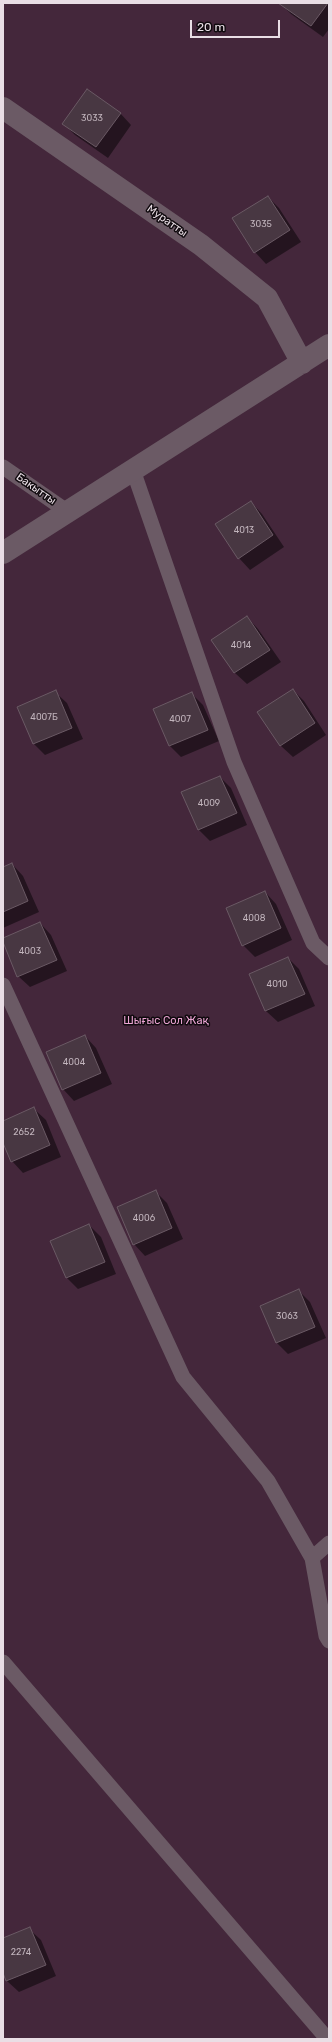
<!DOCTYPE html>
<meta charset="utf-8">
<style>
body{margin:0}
#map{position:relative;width:332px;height:2042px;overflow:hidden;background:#2c1e27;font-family:Rubik,sans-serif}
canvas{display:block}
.frame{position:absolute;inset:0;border:4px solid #e9dee5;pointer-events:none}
.scale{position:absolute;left:190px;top:20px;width:90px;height:18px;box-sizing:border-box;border:2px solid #e9dee5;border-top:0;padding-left:5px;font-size:12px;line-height:14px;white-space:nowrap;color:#e9dee5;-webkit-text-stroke:3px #100a0e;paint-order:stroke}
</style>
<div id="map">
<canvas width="332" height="2042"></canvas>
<div class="frame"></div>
<div class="scale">20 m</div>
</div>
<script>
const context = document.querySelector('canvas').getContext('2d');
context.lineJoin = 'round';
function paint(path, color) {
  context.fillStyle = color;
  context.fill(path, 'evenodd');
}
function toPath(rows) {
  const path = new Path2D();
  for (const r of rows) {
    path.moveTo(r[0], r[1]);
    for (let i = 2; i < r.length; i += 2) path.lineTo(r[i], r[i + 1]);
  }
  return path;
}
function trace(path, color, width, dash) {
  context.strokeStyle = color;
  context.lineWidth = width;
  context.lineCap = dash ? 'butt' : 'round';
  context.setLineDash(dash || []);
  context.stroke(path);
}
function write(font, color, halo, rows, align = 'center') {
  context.font = font + ' Rubik,sans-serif';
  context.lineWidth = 3;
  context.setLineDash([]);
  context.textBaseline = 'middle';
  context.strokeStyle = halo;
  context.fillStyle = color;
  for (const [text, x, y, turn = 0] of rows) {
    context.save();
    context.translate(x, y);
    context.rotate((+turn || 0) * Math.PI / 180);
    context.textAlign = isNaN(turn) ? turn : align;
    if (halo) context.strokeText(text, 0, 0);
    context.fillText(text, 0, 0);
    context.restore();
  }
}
paint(toPath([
 [3,3,329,3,329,2039,3,2039]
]), '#44273b');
paint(toPath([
 [280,3,329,3,329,29,323,37,291,14],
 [120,113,131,125,108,158,75,135,64,124],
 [268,197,279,208,301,242,266,264,255,252],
 [251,502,262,514,284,547,250,570,239,558],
 [247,617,258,629,281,662,247,684,235,673,213,640],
 [293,690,304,701,326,735,293,757,281,746,259,713],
 [55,692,67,703,83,739,45,755,34,744,18,707],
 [191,693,203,705,219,741,181,757,170,746,154,709],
 [220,777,231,788,247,825,210,841,198,829],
 [12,864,23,876,39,912,3,928,3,868],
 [265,892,276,904,292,940,255,957,243,945],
 [40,923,51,935,67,971,30,987,18,976,3,939],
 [288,958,299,969,315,1006,278,1022,266,1011,250,974],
 [85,1036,96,1048,112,1084,74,1101,63,1089],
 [34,1109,46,1120,61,1157,23,1173,12,1161,3,1140,3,1122],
 [156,1192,167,1203,183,1239,145,1256,134,1244],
 [89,1225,101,1237,116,1274,78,1289,67,1278,51,1241],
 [298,1290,310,1302,326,1338,288,1354,277,1343,261,1306],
 [29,1929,41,1940,56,1976,19,1992,7,1981,3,1971,3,1939]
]), '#0007');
const building = toPath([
 [278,3,328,3,311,26,278,3],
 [87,89,121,113,96,147,62,124,87,89],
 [268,196,290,230,254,253,232,218,268,196],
 [251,501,273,535,238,559,215,524,251,501],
 [247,616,270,650,234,673,211,640,247,616],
 [293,689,315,723,280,746,257,712,293,689],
 [56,690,72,728,33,744,17,707,56,690],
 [192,692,208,730,169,746,153,709,192,692],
 [220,776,237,813,198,830,181,792,220,776],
 [12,863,28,901,3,912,3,867,12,863],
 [265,891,281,928,242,946,226,908,265,891],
 [40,922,57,960,17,977,3,942,3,938,40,922],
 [288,957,305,994,265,1011,249,974,288,957],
 [85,1035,101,1073,62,1090,46,1052,85,1035],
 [34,1107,50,1145,11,1162,3,1143,3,1121,34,1107],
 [156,1190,172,1228,133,1245,117,1207,156,1190],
 [89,1224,105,1262,66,1278,50,1241,89,1224],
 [299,1289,315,1327,276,1343,260,1306,299,1289],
 [30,1927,46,1965,6,1981,3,1973,3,1938,30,1927]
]);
paint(building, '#483742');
trace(building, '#6a5964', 1);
trace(toPath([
 [3,467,68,512],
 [133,470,234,762,313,943,329,958],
 [3,985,183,1377,268,1481,312,1558,326,1636,329,1641],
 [312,1558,329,1543],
 [3,1662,324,2035,326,2039]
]), '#6b5a65', 15);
trace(toPath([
 [3,108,201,245,267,298,302,363],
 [3,553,329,345]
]), '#6b5a65', 22);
write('9px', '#c1b4bc', null, [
 ["3033",92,118],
 ["3035",261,224],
 ["4013",244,530],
 ["4014",241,645],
 ["4007Б",44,717],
 ["4007",180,719],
 ["4009",209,803],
 ["4008",254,918],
 ["4003",30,951],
 ["4010",277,984],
 ["4004",74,1062],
 ["2652",24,1132],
 ["4006",144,1218],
 ["3063",287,1316],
 ["2274",21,1952]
]);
write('11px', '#e9dee5', '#100a0e', [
 ["Муратты",167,221,35],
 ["Бакытты",36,489,35]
]);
write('11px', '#eca5d4', '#100a0e', [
 ["Шығыс Сол Жақ",166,1021]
]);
</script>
